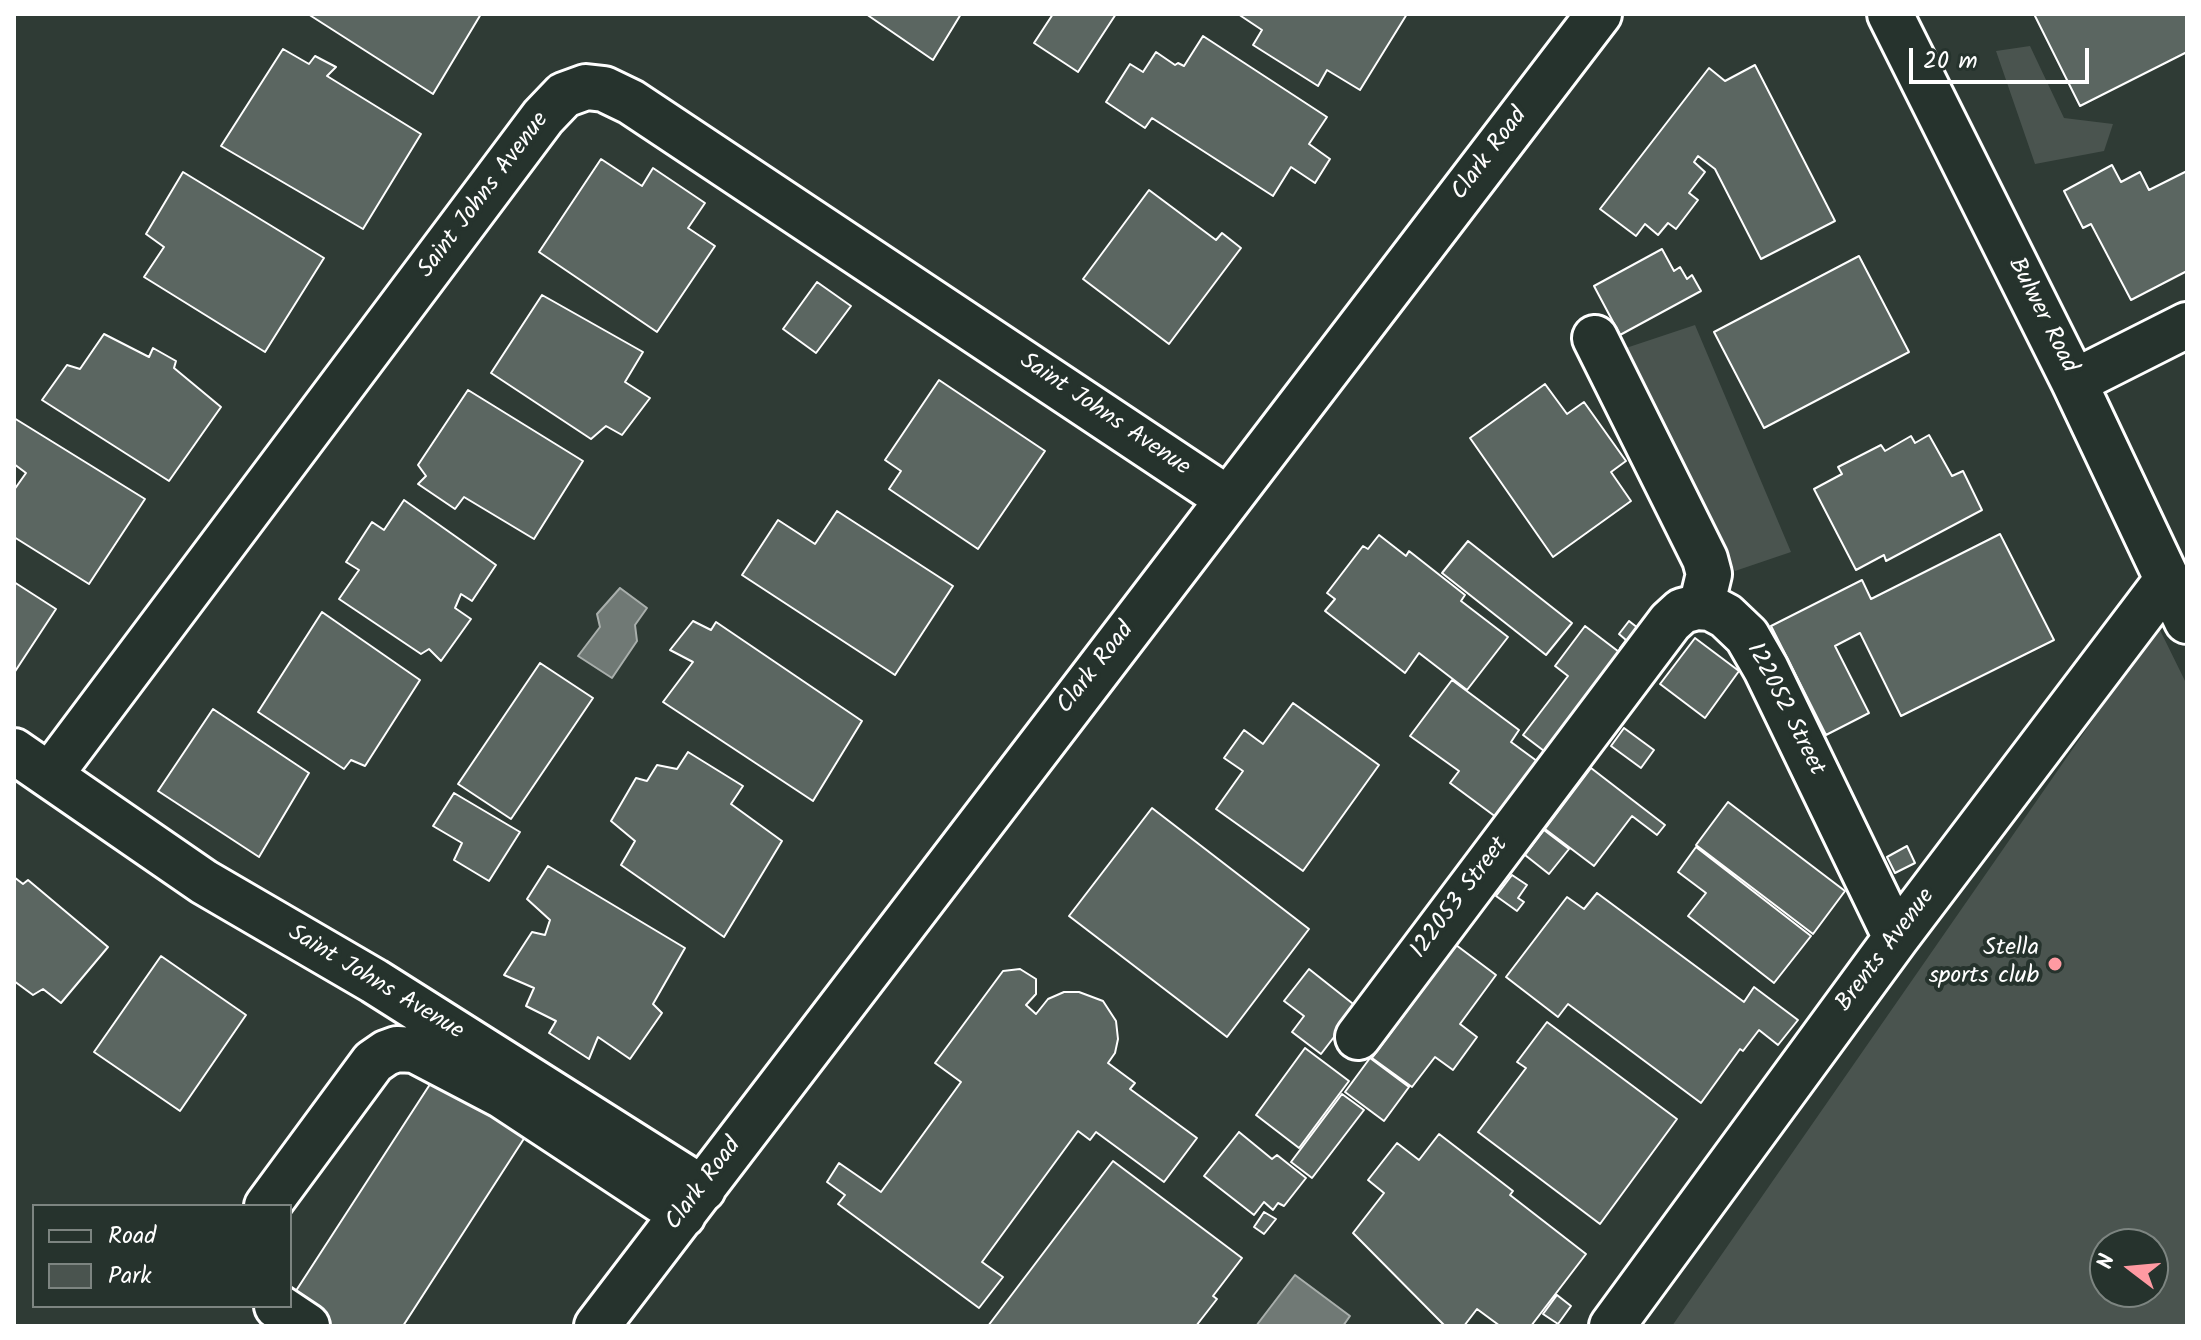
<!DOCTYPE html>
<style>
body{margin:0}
#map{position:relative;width:2201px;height:1340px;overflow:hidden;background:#2f3b35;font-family:Kalam,sans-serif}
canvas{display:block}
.frame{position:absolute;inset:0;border:16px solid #fff;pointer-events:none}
.legend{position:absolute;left:32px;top:1204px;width:260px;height:104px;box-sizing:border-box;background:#26332d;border:2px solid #7d8581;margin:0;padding:10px 14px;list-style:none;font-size:24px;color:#fff}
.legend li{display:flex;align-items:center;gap:16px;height:40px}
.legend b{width:40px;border:2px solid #7d8581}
.north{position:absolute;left:2089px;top:1228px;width:80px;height:80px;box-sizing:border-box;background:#26332d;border:2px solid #7d8581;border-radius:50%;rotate:286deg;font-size:22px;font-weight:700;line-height:32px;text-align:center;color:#fff}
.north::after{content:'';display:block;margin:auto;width:28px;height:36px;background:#ff9aa2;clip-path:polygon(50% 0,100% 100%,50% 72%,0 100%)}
.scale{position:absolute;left:1909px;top:48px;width:180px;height:36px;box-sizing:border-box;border:4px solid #fff;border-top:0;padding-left:10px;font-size:24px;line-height:28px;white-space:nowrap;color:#fff;-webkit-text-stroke:6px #26332d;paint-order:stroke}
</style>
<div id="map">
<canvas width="2201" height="1340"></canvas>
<div class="frame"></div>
<ul class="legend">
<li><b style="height:10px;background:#26332d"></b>Road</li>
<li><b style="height:22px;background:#4a544f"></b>Park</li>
</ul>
<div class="north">N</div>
<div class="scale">20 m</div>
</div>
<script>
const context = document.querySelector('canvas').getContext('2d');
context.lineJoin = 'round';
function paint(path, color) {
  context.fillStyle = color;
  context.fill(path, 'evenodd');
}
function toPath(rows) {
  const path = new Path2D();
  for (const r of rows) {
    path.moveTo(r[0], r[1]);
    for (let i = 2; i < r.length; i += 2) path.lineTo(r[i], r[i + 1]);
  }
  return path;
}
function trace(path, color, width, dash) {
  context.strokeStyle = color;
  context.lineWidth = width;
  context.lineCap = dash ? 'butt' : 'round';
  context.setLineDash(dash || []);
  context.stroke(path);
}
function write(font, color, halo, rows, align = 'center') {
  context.font = font + ' Kalam,sans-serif';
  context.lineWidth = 8;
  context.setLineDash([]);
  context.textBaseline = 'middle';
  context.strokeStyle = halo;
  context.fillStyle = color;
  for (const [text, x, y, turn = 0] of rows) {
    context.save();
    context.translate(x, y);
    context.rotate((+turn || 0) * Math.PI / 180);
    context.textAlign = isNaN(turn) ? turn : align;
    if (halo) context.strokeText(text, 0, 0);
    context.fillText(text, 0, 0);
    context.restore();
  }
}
paint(toPath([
 [2030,46,2064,118,2113,124,2104,151,2035,164,1996,51],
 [1695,325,1791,552,1735,571,1620,350],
 [2158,626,2187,685,2187,1326,1672,1326],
 [2105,1244,2153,1244,2153,1292,2105,1292]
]), '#4a544f');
const water = toPath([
 [620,588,647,608,635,625,637,641,612,678,578,656,600,627,597,614,620,588],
 [1295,1275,1350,1316,1343,1326,1256,1326,1295,1275]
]);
paint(water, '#707975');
trace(water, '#a9afac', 2);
const building = toPath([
 [308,14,481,14,433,94,308,14],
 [866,14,961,14,933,60,866,14],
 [1053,14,1116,14,1078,72,1034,43,1053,14],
 [1238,14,1407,14,1360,90,1327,70,1318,86,1253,45,1262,30,1238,14],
 [2034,14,2187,14,2187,52,2080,106,2034,14],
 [1203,36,1327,117,1309,144,1330,159,1315,183,1291,167,1273,196,1152,118,1145,128,1106,102,1130,64,1143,72,1156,52,1175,65,1178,63,1184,66,1203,36],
 [283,49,309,64,315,56,336,67,327,76,421,134,363,229,221,146,283,49],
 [1755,65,1835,221,1761,259,1715,169,1698,156,1694,162,1705,172,1689,193,1698,200,1676,229,1668,223,1658,235,1645,224,1636,236,1600,209,1709,68,1725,81,1755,65],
 [601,159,642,186,653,168,705,203,688,228,715,246,657,332,539,252,601,159],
 [2112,165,2121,182,2140,172,2149,190,2187,171,2187,271,2131,300,2091,224,2083,228,2064,191,2112,165],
 [183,172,324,258,265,352,144,277,164,247,146,234,183,172],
 [1149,190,1216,240,1222,233,1241,248,1169,344,1083,279,1149,190],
 [1662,249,1674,271,1680,267,1687,279,1692,275,1701,291,1620,335,1594,286,1662,249],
 [1859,256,1909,352,1764,428,1714,332,1859,256],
 [817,282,851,306,816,353,783,329,817,282],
 [542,295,643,352,625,382,650,398,622,435,606,426,591,439,491,373,542,295],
 [104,334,149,357,153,348,176,361,174,368,221,407,169,481,42,400,67,365,80,369,104,334],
 [939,380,1045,451,978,549,889,489,901,471,885,460,939,380],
 [1545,384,1567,414,1584,402,1626,461,1611,472,1631,501,1553,557,1470,438,1545,384],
 [468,390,583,461,534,539,464,497,455,509,418,484,426,476,418,465,468,390],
 [14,418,145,499,89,584,14,537,14,490,26,473,14,464,14,418],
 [1929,435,1952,476,1963,471,1982,510,1886,561,1884,555,1856,570,1814,489,1842,474,1838,467,1881,445,1885,451,1911,436,1915,443,1929,435],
 [404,500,496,565,472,601,461,594,455,608,471,619,441,661,429,649,421,654,339,599,359,570,346,562,372,522,384,530,404,500],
 [837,511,953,586,895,675,742,575,778,520,815,544,837,511],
 [2000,534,2054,640,1901,716,1860,633,1835,646,1869,713,1826,735,1771,626,1862,580,1871,599,2000,534],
 [1379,535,1406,556,1409,551,1465,595,1461,601,1508,637,1467,690,1419,653,1405,673,1325,611,1335,599,1327,593,1363,546,1368,549,1379,535],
 [1468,541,1572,623,1546,655,1442,573,1468,541],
 [14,582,56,609,14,673,14,582],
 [322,612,420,680,365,766,351,760,344,769,258,712,322,612],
 [693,621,711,630,716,622,862,721,813,801,663,702,693,662,670,650,693,621],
 [1629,621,1643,632,1627,654,1620,648,1626,640,1619,634,1629,621],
 [1585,626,1623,655,1548,754,1523,735,1568,676,1555,666,1585,626],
 [1695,638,1739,671,1705,718,1660,684,1695,638],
 [540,663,593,698,511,819,458,784,540,663],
 [1452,680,1519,730,1511,742,1541,764,1500,820,1450,783,1459,771,1410,736,1452,680],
 [1293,703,1379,765,1303,871,1216,809,1243,771,1224,758,1244,730,1263,744,1293,703],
 [213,709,309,773,259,857,158,791,213,709],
 [1624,728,1654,750,1641,768,1611,746,1624,728],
 [688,752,743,786,731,804,782,841,724,937,621,865,635,841,611,821,636,778,647,781,657,765,677,769,688,752],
 [1591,768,1665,825,1657,835,1632,816,1594,866,1545,829,1591,768],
 [454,793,520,832,489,881,454,860,462,843,433,826,454,793],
 [1728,802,1845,891,1813,934,1696,845,1728,802],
 [1152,808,1309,929,1227,1037,1069,916,1152,808],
 [1544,830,1569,849,1549,874,1525,855,1544,830],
 [1907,846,1915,863,1895,873,1887,857,1907,846],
 [1696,847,1811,936,1774,983,1688,916,1706,893,1678,872,1696,847],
 [548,866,685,948,653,1004,662,1013,630,1059,598,1037,589,1059,549,1033,556,1021,526,1006,534,988,504,975,532,932,545,935,550,920,527,899,548,866],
 [1512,875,1527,885,1518,898,1524,902,1517,911,1496,896,1512,875],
 [14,877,23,884,28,880,108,947,61,1003,43,989,33,995,14,981,14,877],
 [1597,893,1744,1002,1754,987,1798,1020,1778,1045,1759,1030,1743,1051,1740,1049,1701,1103,1568,1004,1558,1017,1506,977,1567,897,1584,909,1597,893],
 [1456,945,1496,975,1460,1024,1477,1037,1453,1070,1435,1057,1412,1087,1372,1058,1456,945],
 [161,956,246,1015,180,1111,94,1052,161,956],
 [1020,969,1036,979,1036,994,1026,1005,1036,1014,1048,999,1064,992,1079,992,1103,1001,1116,1021,1118,1039,1115,1053,1108,1063,1135,1083,1130,1089,1197,1138,1164,1182,1096,1132,1090,1140,1078,1131,982,1262,1003,1277,979,1308,838,1204,845,1195,827,1182,839,1163,881,1192,961,1082,935,1063,1003,971,1020,969],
 [1309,969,1357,1007,1321,1054,1292,1032,1304,1016,1284,1001,1309,969],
 [1547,1022,1677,1119,1600,1224,1478,1132,1526,1068,1517,1062,1547,1022],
 [1305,1048,1349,1081,1299,1148,1256,1115,1305,1048],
 [1370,1058,1409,1087,1384,1121,1345,1092,1370,1058],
 [436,1075,527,1134,403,1326,327,1326,290,1300,436,1075],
 [1342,1094,1364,1110,1312,1178,1291,1162,1342,1094],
 [1239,1132,1272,1159,1277,1155,1306,1178,1284,1206,1278,1203,1273,1210,1264,1202,1254,1215,1204,1176,1239,1132],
 [1439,1134,1513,1191,1510,1195,1586,1254,1531,1326,1500,1326,1477,1309,1464,1326,1445,1326,1353,1233,1384,1193,1368,1180,1397,1143,1419,1160,1439,1134],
 [1113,1161,1242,1258,1213,1296,1217,1299,1196,1326,988,1326,1113,1161],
 [1264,1212,1276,1219,1264,1234,1254,1227,1264,1212],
 [1557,1295,1571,1306,1558,1324,1543,1314,1557,1295]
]);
paint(building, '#5b6661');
trace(building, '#fff', 2);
const minor = toPath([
 [1890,14,2074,382,2187,621],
 [1595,338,1705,559,1709,574,1703,599,1697,607],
 [2074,382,2187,325],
 [14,751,204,882,374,981,703,1189],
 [50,775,543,117,564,95,586,87,604,89,631,102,1228,499],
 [1358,1037,1670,622,1682,611,1697,607,1711,608,1726,616,1747,636,1766,669,1896,938],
 [267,1206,373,1062,386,1053,397,1049,415,1050,501,1095,683,1215],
 [277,1306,307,1326],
 [597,1326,1599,14],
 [1612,1326,1896,938,2167,580]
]);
trace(minor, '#fff', 50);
trace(minor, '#26332d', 44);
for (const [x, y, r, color] of [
 [2055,964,8,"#ff9aa2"]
]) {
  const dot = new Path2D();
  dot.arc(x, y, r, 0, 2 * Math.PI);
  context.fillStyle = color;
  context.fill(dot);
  trace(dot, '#26332d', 3);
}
write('24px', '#fff', '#26332d', [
 ["Clark Road",1491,155,-53],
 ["Saint Johns Avenue",485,196,-53],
 ["Bulwer Road",2041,316,63],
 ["Saint Johns Avenue",1104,416,34],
 ["Clark Road",1097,669,-52],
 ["122052 Street",1784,710,63],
 ["122053 Street",1461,899,-53],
 ["Brents Avenue",1887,951,-53],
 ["Saint Johns Avenue",375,984,31],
 ["Clark Road",705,1185,-53]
]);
write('24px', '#fff', '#26332d', [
 ["Stella",2039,950],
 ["sports club",2039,978]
], 'right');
</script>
